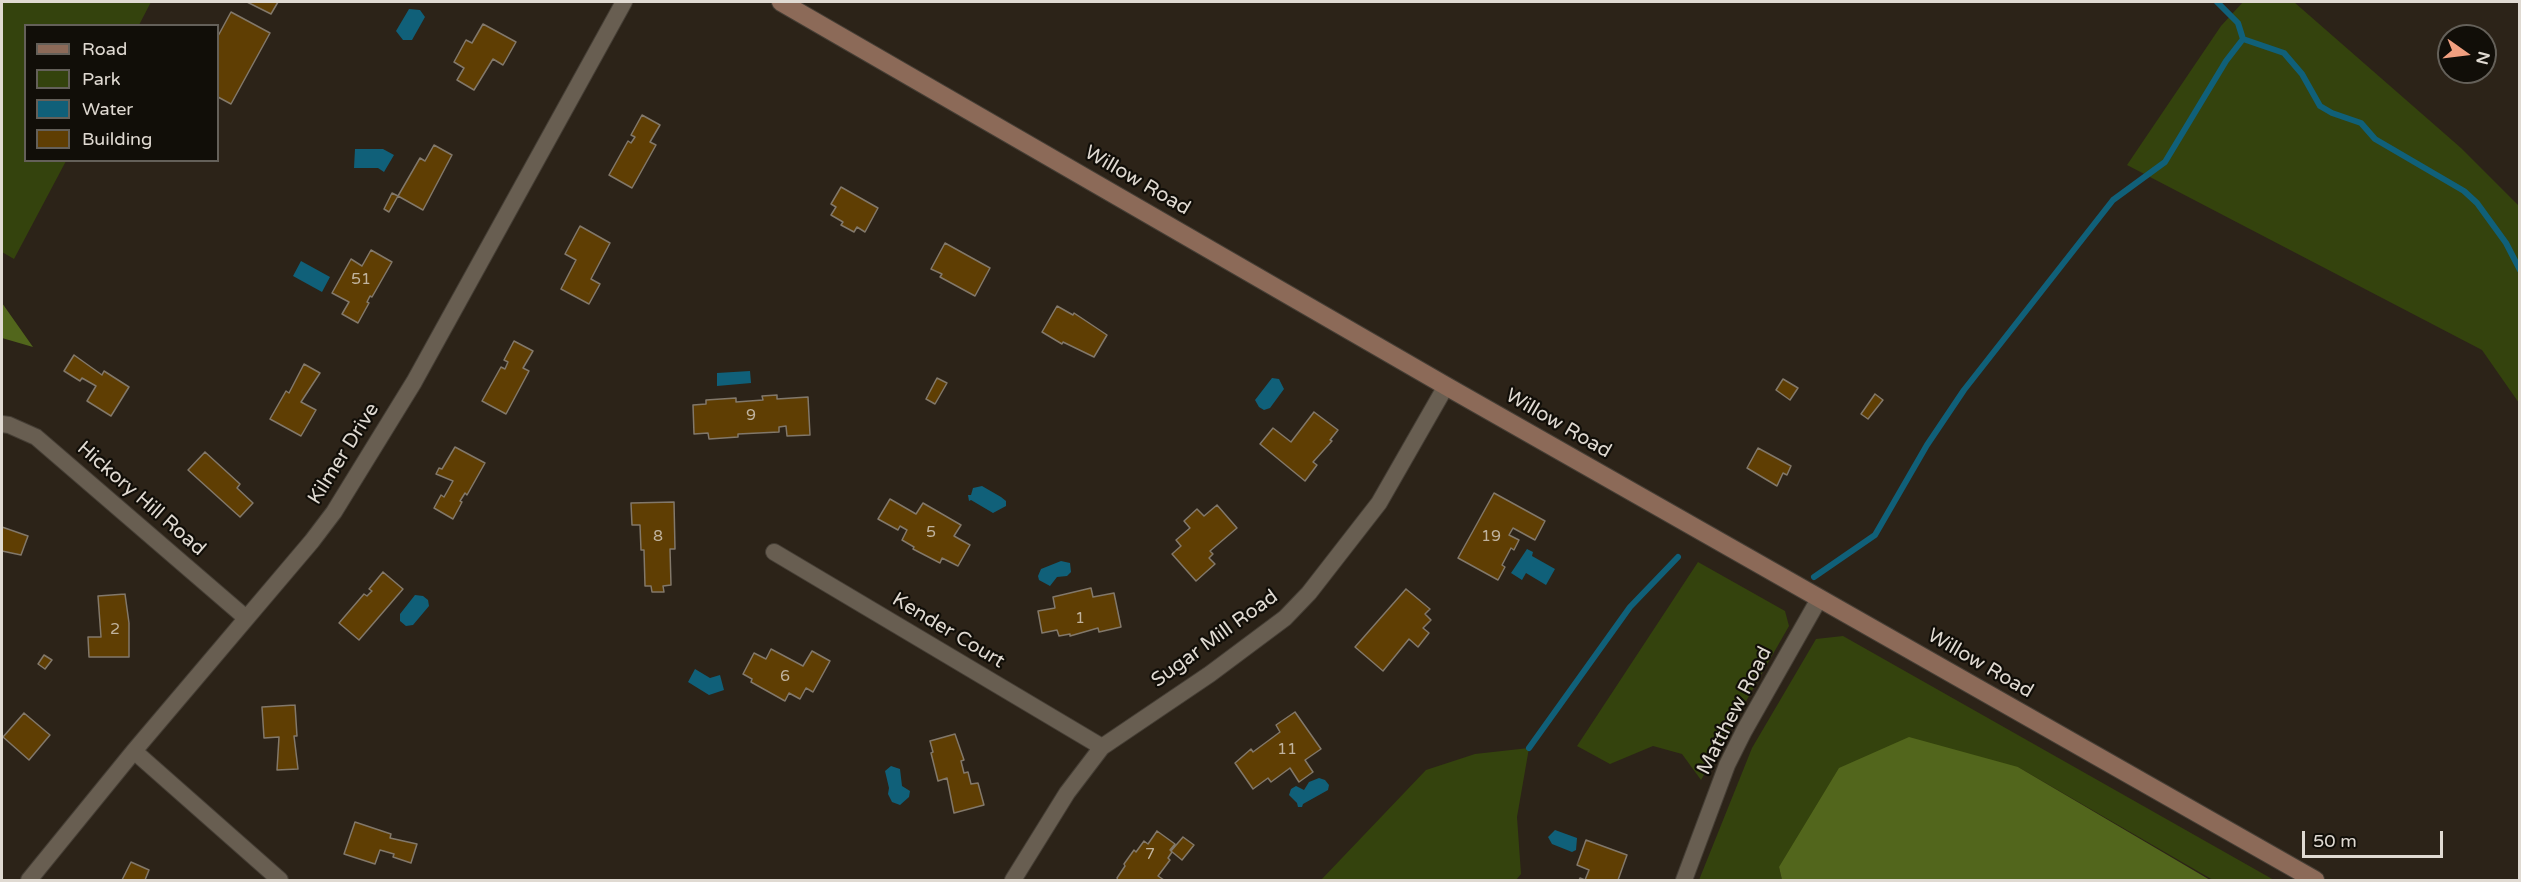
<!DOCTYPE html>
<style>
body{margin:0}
#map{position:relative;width:2521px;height:882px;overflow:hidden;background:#2c2318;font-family:"Varela Round",sans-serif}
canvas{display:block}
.frame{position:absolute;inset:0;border:3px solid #e0dad2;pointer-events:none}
.legend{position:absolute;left:24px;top:24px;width:195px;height:138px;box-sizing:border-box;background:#110e08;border:2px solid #646059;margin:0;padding:8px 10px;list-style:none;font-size:18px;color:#e0dad2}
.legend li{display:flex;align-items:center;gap:12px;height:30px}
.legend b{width:30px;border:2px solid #646059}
.north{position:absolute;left:2437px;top:24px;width:60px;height:60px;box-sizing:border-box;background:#110e08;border:2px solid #646059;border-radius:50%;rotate:104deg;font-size:16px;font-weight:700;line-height:24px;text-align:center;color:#e0dad2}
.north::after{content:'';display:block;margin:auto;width:21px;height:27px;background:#f2a080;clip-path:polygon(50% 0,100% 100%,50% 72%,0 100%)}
.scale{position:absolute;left:2302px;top:831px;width:141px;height:27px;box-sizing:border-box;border:3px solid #e0dad2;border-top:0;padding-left:8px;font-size:18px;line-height:21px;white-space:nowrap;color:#e0dad2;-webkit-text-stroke:4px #110e08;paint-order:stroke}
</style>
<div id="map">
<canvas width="2521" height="882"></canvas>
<div class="frame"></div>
<ul class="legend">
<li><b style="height:8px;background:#8c6a58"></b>Road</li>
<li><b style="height:16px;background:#34430d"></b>Park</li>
<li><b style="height:16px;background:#106079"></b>Water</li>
<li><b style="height:16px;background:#5f3e03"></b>Building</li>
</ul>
<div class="north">N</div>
<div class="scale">50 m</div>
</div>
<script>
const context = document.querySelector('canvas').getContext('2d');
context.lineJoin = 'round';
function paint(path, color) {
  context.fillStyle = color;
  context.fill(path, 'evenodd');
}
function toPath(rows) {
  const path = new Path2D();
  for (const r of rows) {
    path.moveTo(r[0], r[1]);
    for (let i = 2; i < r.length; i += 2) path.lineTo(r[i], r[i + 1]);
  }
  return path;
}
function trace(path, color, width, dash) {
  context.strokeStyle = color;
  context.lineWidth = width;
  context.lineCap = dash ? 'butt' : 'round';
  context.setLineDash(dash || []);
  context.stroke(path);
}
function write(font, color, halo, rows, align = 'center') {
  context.font = font + ' "Varela Round",sans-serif';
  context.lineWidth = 4.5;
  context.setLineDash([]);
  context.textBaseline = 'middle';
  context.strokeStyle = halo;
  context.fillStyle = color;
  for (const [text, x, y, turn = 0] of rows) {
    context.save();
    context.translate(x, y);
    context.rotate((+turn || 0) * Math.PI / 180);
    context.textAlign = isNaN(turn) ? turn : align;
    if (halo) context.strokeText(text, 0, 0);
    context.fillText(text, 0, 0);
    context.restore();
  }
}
paint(toPath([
 [2,2,151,2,139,25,26,26,26,160,66,161,14,259,2,252],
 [2243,2,2294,2,2461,148,2519,206,2519,403,2482,350,2127,165,2221,26],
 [1698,562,1785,611,1789,626,1701,780,1682,754,1653,746,1610,764,1577,746],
 [1843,636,2274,880,2213,880,2018,767,1779,867,1782,880,1699,880,1752,748,1816,639],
 [1529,748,1517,817,1521,874,1516,880,1321,880,1426,770,1475,754]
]), '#34430d');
paint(toPath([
 [2,303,33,347,2,338],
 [1909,737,2018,767,2210,880,1782,880,1779,867,1839,768]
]), '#52661c');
paint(toPath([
 [409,9,420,10,425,17,412,40,403,40,396,31],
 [355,149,383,149,394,155,384,172,378,168,354,168],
 [301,261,330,277,322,292,293,276],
 [750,371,751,383,717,386,717,373],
 [1272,378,1279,379,1284,389,1270,408,1264,410,1259,407,1255,400],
 [982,486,1001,497,1006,501,1006,506,993,513,971,500,969,501,968,495,971,495,973,488],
 [1527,549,1533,552,1532,556,1555,569,1546,585,1526,573,1522,580,1511,573],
 [1061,561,1070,563,1071,572,1067,576,1057,577,1050,586,1039,580,1038,576,1041,569],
 [415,595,423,596,428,600,429,606,413,625,406,626,400,621,400,614],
 [695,669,710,678,720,675,724,690,709,695,688,682],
 [891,766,900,769,902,786,910,791,909,797,900,805,892,802,888,794,889,788,885,771],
 [1319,778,1325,780,1329,785,1328,790,1303,804,1302,807,1298,807,1297,803,1289,795,1291,789,1296,786,1304,790,1309,782],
 [1555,830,1577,838,1576,850,1572,852,1552,844,1548,837]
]), '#106079');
trace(toPath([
 [2217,2,2238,23,2243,39],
 [2243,39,2284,53,2302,74,2320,106,2332,113,2361,123,2375,139,2464,191,2477,203,2506,243,2520,270],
 [1814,577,1875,535,1927,445,1964,390,2113,200,2165,162,2226,61,2243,39],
 [1529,748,1630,607,1678,557]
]), '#106079', 6);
const building = toPath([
 [247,2,278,2,271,14,247,2],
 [231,12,270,33,231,104,218,97,218,36,231,12],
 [483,24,516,42,503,65,493,59,474,90,457,80,464,68,454,62,466,40,472,43,483,24],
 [642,115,660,125,650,142,656,145,632,188,609,175,628,141,631,143,635,137,631,135,642,115],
 [434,145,452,155,423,210,398,196,420,158,425,161,434,145],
 [841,187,878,208,865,232,857,227,854,232,841,225,843,222,831,215,836,207,831,204,841,187],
 [392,193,398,196,389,212,384,209,392,193],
 [580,226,610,243,591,279,600,284,589,304,561,289,576,260,565,254,580,226],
 [945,243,990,268,975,296,940,277,942,274,931,269,945,243],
 [371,250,392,262,372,297,370,296,367,302,369,303,358,323,342,314,349,302,332,293,351,259,362,266,371,250],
 [1057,306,1073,315,1074,313,1107,335,1094,357,1063,342,1062,344,1042,332,1057,306],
 [514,341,533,351,523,368,529,371,506,414,482,401,501,367,505,369,508,362,504,360,514,341],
 [74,355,102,375,104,371,129,387,111,416,87,401,96,386,82,378,80,381,64,371,74,355],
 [304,364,320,373,301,402,316,410,301,436,270,419,286,391,289,393,304,364],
 [937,378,947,383,935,404,926,399,937,378],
 [1783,379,1798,388,1790,400,1776,390,1783,379],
 [1875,394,1883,400,1868,419,1861,414,1875,394],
 [777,395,777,399,808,397,810,435,787,436,786,426,779,427,779,432,738,434,738,437,709,439,708,433,694,434,693,405,706,404,706,400,736,398,736,402,763,400,762,396,777,395],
 [1314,412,1338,430,1330,440,1332,441,1313,462,1317,465,1305,481,1260,444,1273,428,1291,442,1314,412],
 [455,447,485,463,467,495,465,493,460,501,462,502,453,519,434,508,441,495,444,497,453,481,436,474,439,468,442,469,455,447],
 [1758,448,1791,466,1787,475,1783,473,1777,486,1747,468,1758,448],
 [205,452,240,484,237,488,253,503,240,517,188,470,205,452],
 [1494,493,1545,521,1535,540,1513,528,1509,535,1519,540,1514,550,1511,548,1502,565,1505,567,1498,580,1458,558,1494,493],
 [890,499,916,514,923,503,961,525,954,536,970,545,958,566,942,558,940,563,913,549,914,547,902,540,907,530,900,526,898,530,878,519,890,499],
 [674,502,675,549,670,549,671,585,663,586,664,592,652,592,651,586,645,586,644,550,641,550,640,525,632,525,631,503,674,502],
 [1217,505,1237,528,1210,551,1213,554,1209,558,1215,564,1196,581,1172,554,1181,546,1176,540,1190,528,1184,521,1197,509,1204,516,1217,505],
 [2,527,28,536,21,555,2,551,2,527],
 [383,572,403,589,359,640,339,623,364,594,367,596,372,591,369,589,383,572],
 [1091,588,1093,597,1114,593,1121,627,1099,632,1098,628,1070,636,1070,634,1059,636,1057,630,1042,633,1038,611,1055,608,1053,597,1091,588],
 [1406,589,1430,609,1425,614,1431,620,1423,628,1429,633,1418,647,1409,639,1383,671,1355,647,1406,589],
 [125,594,129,623,129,657,89,657,88,637,101,637,98,596,125,594],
 [771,649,803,666,812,651,830,661,813,692,806,688,800,699,789,693,785,701,751,682,752,679,743,674,754,653,766,659,771,649],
 [44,655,52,660,45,669,38,664,44,655],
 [295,705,297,736,294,736,298,769,277,770,279,737,264,738,262,707,295,705],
 [1295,712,1321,749,1305,760,1313,772,1299,782,1290,768,1271,782,1268,778,1253,789,1235,763,1251,749,1253,752,1280,732,1276,725,1295,712],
 [24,713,50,735,29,760,3,737,24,713],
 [955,734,964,760,961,761,964,773,968,772,971,784,978,783,984,805,954,813,947,778,938,781,931,753,933,752,930,741,955,734],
 [355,822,391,834,390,838,417,844,411,863,393,857,394,854,380,850,375,864,344,854,355,822],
 [1157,831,1175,844,1170,850,1172,852,1168,858,1170,860,1158,876,1164,880,1118,880,1117,878,1125,866,1124,864,1134,850,1136,852,1144,841,1148,844,1157,831],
 [1183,837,1194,845,1182,860,1171,851,1183,837],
 [1586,840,1627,855,1618,880,1579,880,1580,878,1585,880,1589,870,1577,865,1586,840],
 [131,862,149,870,145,880,122,880,131,862]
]);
paint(building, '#5f3e03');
trace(building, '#82786a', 1.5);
const street = toPath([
 [2,424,9,425,36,437,246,618],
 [774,552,1102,747],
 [134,751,280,880],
 [29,880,134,751,312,541,334,512,414,382,624,2],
 [1013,880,1067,793,1102,747,1210,674,1285,618,1309,593,1379,503,1446,386],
 [1684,880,1727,765,1744,731,1819,599]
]);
const secondary = toPath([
 [781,2,1446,386,2315,880]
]);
trace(street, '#453e35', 18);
trace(secondary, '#453e35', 20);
trace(street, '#685e51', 16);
trace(secondary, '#8c6a58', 18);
write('16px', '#c0b39e', null, [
 ["51",361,280],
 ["9",751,416],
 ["5",931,533],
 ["8",658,537],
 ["19",1491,537],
 ["1",1080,619],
 ["2",115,630],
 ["6",785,677],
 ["11",1287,750],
 ["7",1150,855]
]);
write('20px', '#e0dad2', '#110e08', [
 ["Willow Road",1137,181,30],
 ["Willow Road",1558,424,30],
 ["Kilmer Drive",344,454,-58],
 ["Hickory Hill Road",141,499,41],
 ["Kender Court",948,631,31],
 ["Sugar Mill Road",1215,639,-36],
 ["Willow Road",1980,664,30],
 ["Matthew Road",1735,711,-63]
]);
</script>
